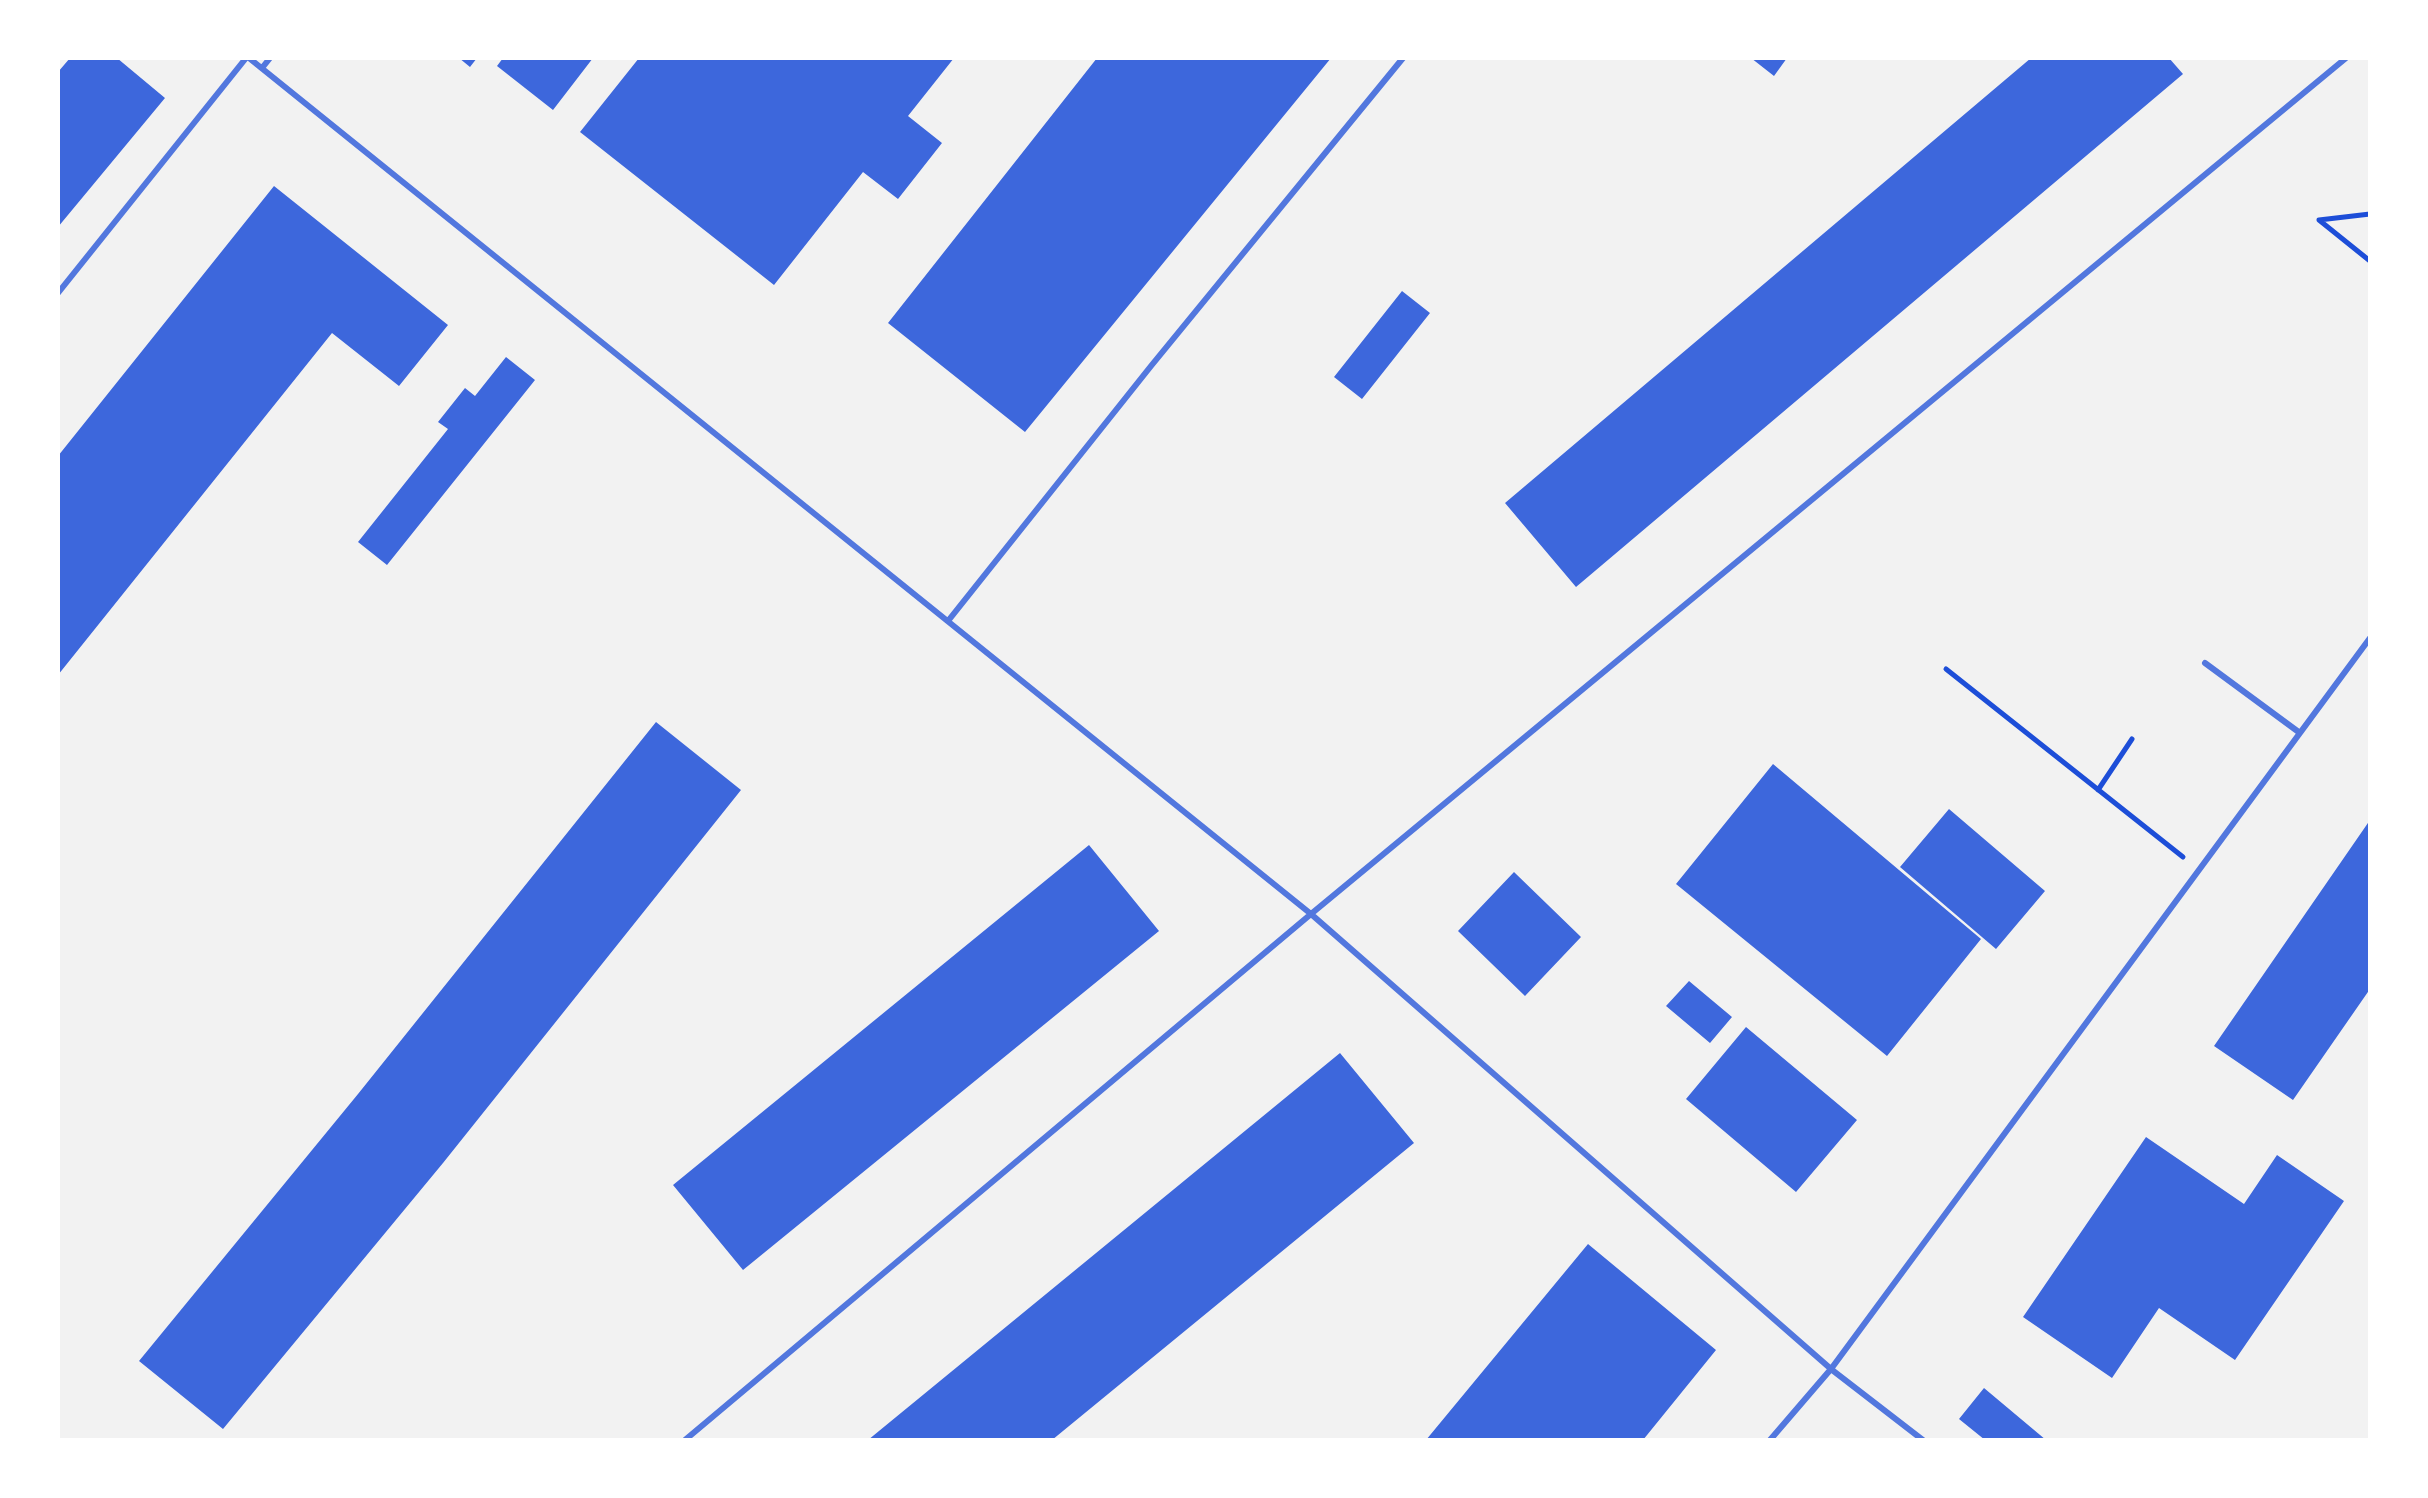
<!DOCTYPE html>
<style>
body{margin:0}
#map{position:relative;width:2428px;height:1498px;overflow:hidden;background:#f2f2f2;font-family:Ubuntu,sans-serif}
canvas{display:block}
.frame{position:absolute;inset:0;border:60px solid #fff;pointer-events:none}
</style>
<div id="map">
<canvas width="2428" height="1498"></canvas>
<div class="frame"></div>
</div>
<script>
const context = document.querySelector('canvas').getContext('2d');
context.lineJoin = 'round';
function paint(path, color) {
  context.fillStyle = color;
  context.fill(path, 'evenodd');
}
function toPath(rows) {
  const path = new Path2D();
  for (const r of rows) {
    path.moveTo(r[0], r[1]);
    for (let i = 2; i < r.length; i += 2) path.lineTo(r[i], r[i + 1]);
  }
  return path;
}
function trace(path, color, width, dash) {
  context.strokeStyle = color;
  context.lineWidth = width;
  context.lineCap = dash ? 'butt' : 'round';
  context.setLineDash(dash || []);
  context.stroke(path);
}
paint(toPath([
 [70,58,117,58,165,98,58,227,58,72],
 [459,58,477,58,470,67],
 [503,58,593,58,553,110,497,66],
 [639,58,954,58,908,116,942,143,898,199,863,172,774,285,580,132],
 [1097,58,1331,58,1025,432,888,323],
 [1751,58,1787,58,1774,76],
 [2031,58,2169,58,2183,74,1576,587,1505,503],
 [274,186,448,325,399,386,332,333,58,675,58,456],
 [1402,291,1430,313,1362,399,1334,377],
 [506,357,535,380,387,565,358,542,448,429,438,422,465,388,475,396],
 [656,722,741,790,443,1163,223,1429,139,1361,358,1094],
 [1773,764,1981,939,1887,1056,1676,884],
 [1949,809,2045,891,1996,949,1900,867],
 [2370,820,2370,989,2293,1100,2214,1046],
 [1089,845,1159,931,743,1270,673,1185],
 [1514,872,1581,937,1525,996,1458,931],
 [1689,981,1732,1017,1710,1043,1666,1006],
 [1746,1027,1857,1120,1796,1192,1686,1099],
 [1340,1053,1414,1143,1052,1440,868,1440],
 [2146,1137,2244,1204,2277,1155,2344,1201,2235,1360,2159,1308,2112,1378,2023,1317],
 [1588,1244,1716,1350,1643,1440,1426,1440],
 [1984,1388,2046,1440,1985,1440,1959,1419]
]), '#3d67dc');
trace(toPath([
 [2370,214,2319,220,2370,261],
 [1946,669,2183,857],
 [2098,790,2132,739]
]), '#1d4ed8', 5);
trace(toPath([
 [249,58,1311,914,1831,1369,1923,1440],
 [262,68,270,58],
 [58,293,246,58],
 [948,621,1151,366,1403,58],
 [2205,663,2300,733],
 [685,1440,1311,914,2346,58],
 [1770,1440,1831,1369,2370,638]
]), '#5277de', 6);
</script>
